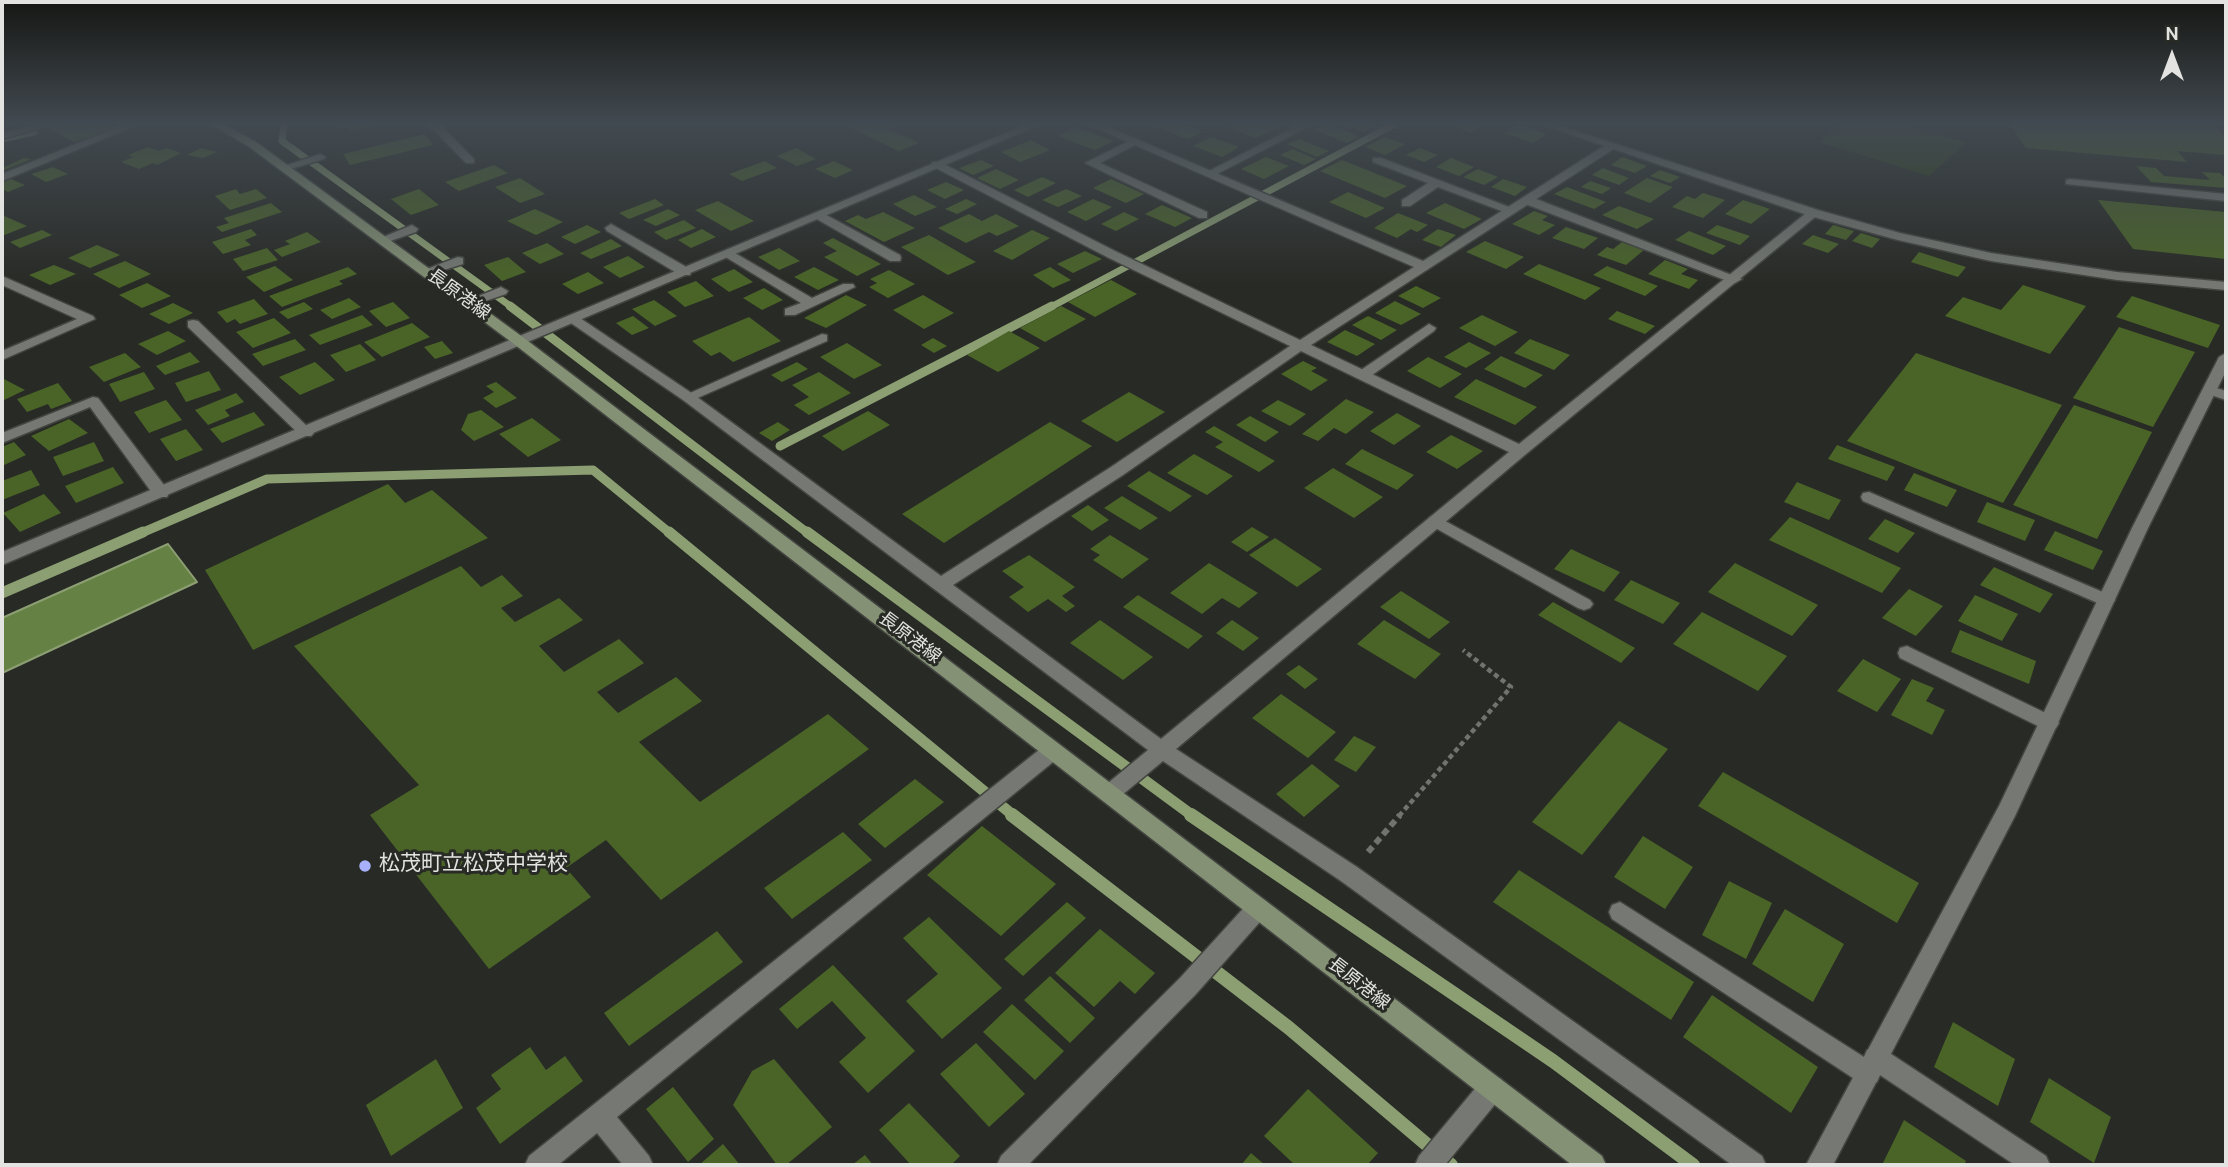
<!DOCTYPE html>
<meta charset="utf-8">
<style>
body{margin:0}
#map{position:relative;width:2228px;height:1167px;overflow:hidden;background:#282a25;font-family:Overpass,sans-serif}
canvas{display:block}
.frame{position:absolute;inset:0;border:4px solid #e3e4e1;pointer-events:none}
.north{position:absolute;left:2137px;top:21px;width:70px;height:70px;-webkit-text-stroke:5px #282a25;paint-order:stroke;rotate:0deg;font-size:19px;font-weight:700;line-height:28px;text-align:center;color:#e3e4e1}
.north::after{content:'';display:block;margin:auto;width:24px;height:32px;background:#e3e4e1;clip-path:polygon(50% 0,100% 100%,50% 72%,0 100%)}
</style>
<div id="map">
<canvas width="2228" height="1167"></canvas>
<div class="frame"></div>
<div class="north">N</div>
</div>
<script>
const context = document.querySelector('canvas').getContext('2d');
context.lineJoin = 'round';
function paint(path, color) {
  context.fillStyle = color;
  context.fill(path, 'evenodd');
}
function toPath(rows) {
  const path = new Path2D();
  for (const r of rows) {
    path.moveTo(r[0], r[1]);
    for (let i = 2; i < r.length; i += 2) path.lineTo(r[i], r[i + 1]);
  }
  return path;
}
function trace(path, color, width, dash) {
  context.strokeStyle = color;
  context.lineWidth = width;
  context.lineCap = dash ? 'butt' : 'round';
  context.setLineDash(dash || []);
  context.stroke(path);
}
function write(font, color, halo, rows, align = 'center') {
  context.font = font + ' Overpass,"Noto Sans JP",sans-serif';
  context.lineWidth = 6;
  context.setLineDash([]);
  context.textBaseline = 'middle';
  context.strokeStyle = halo;
  context.fillStyle = color;
  for (const [text, x, y, turn = 0] of rows) {
    context.save();
    context.translate(x, y);
    context.rotate((+turn || 0) * Math.PI / 180);
    context.textAlign = isNaN(turn) ? turn : align;
    if (halo) context.strokeText(text, 0, 0);
    context.fillText(text, 0, 0);
    context.restore();
  }
}
paint(toPath([
 [1840,125,1904,125,1967,142,1929,176,1819,142]
]), '#30411b');
const water = toPath([
 [168,544,197,582,2,673,2,618,168,544]
]);
paint(water, '#668144');
trace(water, '#8c9f73', 2);
trace(toPath([
 [284,125,282,141,513,308],
 [2,139,34,132],
 [1049,308,1393,125]
]), '#8c9f73', 7);
trace(toPath([
 [510,306,809,534],
 [780,446,1052,306],
 [139,534,267,479,593,470,671,534]
]), '#8c9f73', 9);
trace(toPath([
 [669,532,1014,816],
 [807,532,1193,816],
 [2,593,143,532]
]), '#8c9f73', 11);
trace(toPath([
 [1012,815,1289,1028,1451,1165],
 [1191,815,1553,1061,1693,1165]
]), '#8c9f73', 14);
paint(toPath([
 [60,125,109,125,115,128,74,142,48,128],
 [336,125,373,125,374,126,350,131,349,127,337,129],
 [845,125,899,125,889,129,919,143,899,151],
 [1152,125,1186,125,1203,132,1187,139],
 [1234,125,1271,125,1279,128,1255,138,1229,127],
 [1325,125,1331,125,1360,136,1347,143,1314,130],
 [1342,125,1376,125,1364,132],
 [1450,125,1484,125,1470,133],
 [1519,125,1547,134,1533,143,1504,133],
 [2010,125,2214,125,2226,138,2226,155,2177,151,2187,162,2026,148],
 [1075,127,1114,141,1095,150,1057,136],
 [425,134,433,145,350,165,343,154],
 [1211,137,1239,147,1222,157,1193,146],
 [1385,137,1405,144,1385,155,1365,147],
 [1299,139,1329,151,1317,157,1287,144],
 [1031,140,1050,150,1020,162,1001,152],
 [148,147,159,151,167,148,181,153,157,165,153,163,139,169,121,162,133,157,128,155],
 [201,148,217,152,203,158,187,155],
 [796,148,816,159,797,166,777,156],
 [1420,148,1438,155,1424,162,1406,155],
 [1292,149,1316,159,1304,165,1280,155],
 [1266,157,1289,166,1264,179,1241,169],
 [1622,157,1647,166,1635,173,1611,165],
 [24,158,32,159,2,171,2,168],
 [1451,158,1474,167,1459,176,1436,167],
 [981,160,994,166,973,175,959,168],
 [1342,160,1407,186,1385,198,1320,171],
 [765,161,777,168,742,181,729,174],
 [834,161,853,170,835,178,815,169],
 [494,165,508,173,459,191,445,182],
 [2136,166,2156,168,2164,176,2210,180,2202,172,2220,173,2226,179,2226,188,2151,182],
 [53,167,68,174,46,182,31,174],
 [1603,168,1629,178,1619,185,1592,175],
 [996,169,1019,180,1000,189,977,178],
 [1478,169,1498,177,1484,185,1463,177],
 [1660,170,1680,177,1670,183,1650,176],
 [1042,177,1056,183,1028,197,1014,190],
 [520,178,545,194,520,203,495,187],
 [1647,178,1673,187,1650,203,1624,193],
 [11,179,25,185,8,192,2,189,2,183],
 [1111,179,1144,194,1126,203,1093,188],
 [1503,179,1527,187,1515,196,1491,187],
 [1590,181,1611,188,1602,194,1581,187],
 [946,182,964,190,945,199,927,190],
 [1567,187,1606,202,1594,209,1554,194],
 [236,189,240,194,256,189,267,198,230,210,215,196],
 [419,189,439,205,411,215,391,199],
 [1066,189,1082,196,1058,207,1042,200],
 [1348,192,1385,208,1366,218,1329,202],
 [1703,193,1725,200,1703,218,1672,207,1687,196,1695,199],
 [914,195,937,207,915,216,893,204],
 [655,199,664,205,629,219,619,213],
 [966,199,977,204,957,214,945,209],
 [1093,199,1112,207,1086,221,1067,212],
 [1743,200,1770,209,1751,224,1725,214],
 [2098,200,2226,212,2226,259,2133,249],
 [718,201,754,221,731,231,695,210],
 [271,203,282,212,222,232,216,227,229,223,224,218],
 [1445,203,1482,219,1464,229,1426,213],
 [1162,205,1192,218,1175,227,1145,214],
 [1619,206,1654,219,1637,229,1602,215],
 [535,209,563,222,536,235,507,221],
 [668,209,680,215,656,226,643,220],
 [1534,211,1548,216,1542,220,1555,225,1539,235,1512,224],
 [883,212,915,228,884,242,845,221,858,215,866,219],
 [1124,212,1139,219,1116,231,1101,224],
 [1398,213,1428,225,1417,232,1411,229,1397,238,1374,228],
 [969,214,982,221,996,214,1019,226,997,236,989,232,966,243,938,228],
 [2,215,27,226,2,236],
 [684,220,696,228,666,240,654,232],
 [587,225,601,232,575,244,561,237],
 [1717,225,1750,236,1740,245,1706,233],
 [1833,225,1854,231,1846,240,1825,234],
 [1566,227,1598,238,1584,249,1552,238],
 [251,229,257,235,245,240,251,245,223,254,212,242],
 [702,229,716,237,691,248,678,240],
 [1438,229,1456,235,1441,247,1422,240],
 [42,230,52,235,20,248,10,242],
 [1032,230,1050,238,1012,260,993,251],
 [1689,231,1726,246,1713,255,1675,240],
 [307,232,321,242,282,257,274,250,290,244,285,241],
 [1861,233,1880,239,1872,248,1852,241],
 [929,235,976,262,948,275,901,247],
 [1813,235,1839,244,1828,253,1802,244],
 [833,238,881,264,857,276,824,257,837,251,823,243],
 [611,239,622,246,591,259,580,253],
 [1485,241,1524,257,1506,269,1466,252],
 [1622,242,1644,250,1626,265,1597,255,1607,247,1613,249],
 [547,243,564,254,540,264,522,253],
 [97,245,120,255,90,268,68,258],
 [267,248,278,260,243,271,233,259],
 [779,248,800,261,779,270,758,257],
 [1085,251,1102,259,1073,273,1057,264],
 [1919,252,1966,267,1958,277,1911,262],
 [628,256,645,267,620,278,603,267],
 [508,257,526,272,502,281,484,265],
 [1665,260,1688,269,1681,274,1698,280,1689,289,1648,274],
 [125,261,151,274,119,288,93,274],
 [1539,264,1601,288,1585,300,1523,274],
 [54,265,76,274,50,285,29,275],
 [275,266,293,280,264,292,246,277],
 [1607,266,1658,286,1645,296,1593,275],
 [348,267,357,274,339,281,343,284,282,307,269,296],
 [814,267,839,280,818,290,794,277],
 [1050,267,1071,280,1053,288,1033,275],
 [734,269,753,282,729,292,711,279],
 [889,270,915,284,888,298,869,287,877,283,870,279],
 [588,272,604,283,578,294,562,284],
 [1111,280,1137,294,1095,317,1068,302],
 [696,281,714,296,685,307,667,292],
 [147,283,171,296,142,308,119,295],
 [2023,285,2086,306,2050,354,1945,316,1963,297,2001,310],
 [1416,286,1441,298,1423,308,1398,296],
 [764,288,783,300,762,310,743,298],
 [846,295,867,305,826,328,804,318],
 [923,295,954,313,924,329,893,310],
 [2132,296,2220,325,2208,348,2116,317],
 [349,298,361,307,332,319,320,310],
 [254,299,268,314,240,324,235,319,227,323,217,312],
 [654,300,677,316,655,326,632,309],
 [1395,301,1421,314,1401,325,1375,313],
 [304,302,313,309,288,319,279,312],
 [393,302,410,318,386,327,369,311],
 [173,303,193,313,169,324,149,314],
 [1061,306,1086,319,1045,342,1020,328],
 [1617,311,1655,326,1645,334,1608,319],
 [362,315,373,325,320,345,309,335],
 [1482,315,1518,332,1495,346,1459,328],
 [633,316,649,328,632,335,616,323],
 [1368,316,1397,330,1381,340,1352,325],
 [749,317,781,341,733,362,720,352,711,356,692,341],
 [274,318,291,333,253,348,236,332],
 [412,323,430,337,382,357,364,342],
 [2119,327,2195,352,2153,427,2073,398],
 [1345,330,1375,344,1357,356,1327,342],
 [168,331,186,341,157,355,138,344],
 [1009,331,1040,348,998,372,967,355],
 [933,338,947,346,934,353,921,345],
 [295,339,306,350,263,366,252,354],
 [1530,339,1570,355,1554,370,1514,353],
 [442,341,453,353,435,359,424,347],
 [1469,342,1491,353,1466,368,1444,357],
 [847,343,882,365,854,379,820,357],
 [360,344,376,360,346,372,330,355],
 [190,352,200,362,165,375,156,366],
 [125,353,141,367,104,382,89,367],
 [1916,353,2062,405,2003,503,1847,441],
 [1501,356,1543,375,1525,388,1484,369],
 [1428,357,1462,374,1440,388,1407,371],
 [1303,361,1317,368,1311,371,1328,380,1311,391,1281,374],
 [315,362,335,380,300,395,279,377],
 [797,362,808,369,782,382,771,375],
 [209,371,221,390,186,402,175,383],
 [144,372,155,389,120,402,109,384],
 [819,372,851,393,809,415,794,405,809,397,792,385],
 [2,378,25,390,2,401],
 [1476,379,1537,407,1515,425,1454,397],
 [496,382,517,398,496,408,483,398,494,392,486,386],
 [58,383,72,401,51,409,48,404,27,412,17,399],
 [1129,392,1165,412,1117,442,1081,421],
 [236,393,244,402,225,410,230,416,208,425,195,410],
 [1346,399,1374,412,1346,434,1334,428,1318,441,1302,434],
 [166,400,182,420,149,433,134,412],
 [1278,400,1306,414,1290,426,1261,411],
 [2074,405,2152,432,2097,539,2013,505],
 [481,410,504,427,474,441,461,430,468,414],
 [868,411,890,425,843,451,822,436],
 [254,412,265,425,222,443,210,429],
 [1397,413,1421,426,1394,445,1370,431],
 [1250,416,1279,432,1265,442,1236,425],
 [532,418,561,440,528,457,499,434],
 [69,419,88,433,49,451,31,436],
 [778,422,790,430,772,441,759,433],
 [1050,422,1092,446,944,543,902,514],
 [1214,426,1275,461,1259,472,1215,447,1223,442,1205,432],
 [186,429,203,450,176,461,160,439],
 [1451,435,1483,451,1457,469,1426,452],
 [14,442,26,455,2,466,2,447],
 [94,442,104,461,63,476,53,457],
 [1837,445,1895,467,1887,481,1828,459],
 [1362,449,1414,475,1397,490,1345,464],
 [1194,454,1233,476,1207,495,1167,473],
 [113,467,124,483,76,503,65,486],
 [1333,468,1383,497,1354,518,1304,488],
 [31,470,40,485,2,500,2,481],
 [1149,471,1192,496,1170,512,1127,486],
 [1914,473,1957,490,1947,507,1904,490],
 [1797,482,1841,500,1829,520,1784,502],
 [388,484,405,503,432,490,488,538,253,650,205,570],
 [44,494,61,513,20,532,3,513],
 [1122,496,1158,518,1140,530,1104,508],
 [1987,502,2035,520,2025,541,1977,522],
 [1088,505,1109,520,1092,531,1071,516],
 [1790,517,1901,568,1882,593,1769,540],
 [1885,519,1915,533,1898,553,1868,539],
 [1252,527,1269,537,1247,552,1231,542],
 [2055,531,2103,551,2093,570,2044,550],
 [1110,535,1149,559,1122,579,1093,560,1100,555,1090,549],
 [1275,538,1322,569,1297,587,1249,555],
 [1571,549,1620,572,1604,592,1554,569],
 [1029,555,1075,587,1062,596,1075,606,1066,612,1048,599,1028,612,1009,597,1024,587,1002,571],
 [1209,563,1258,593,1239,608,1222,598,1202,614,1170,593],
 [1735,563,1818,605,1792,636,1708,592],
 [461,566,481,587,502,575,523,596,501,608,515,622,559,598,583,620,539,646,564,672,619,639,644,663,597,692,618,713,676,677,702,701,639,742,700,802,828,714,869,749,661,900,606,840,566,868,591,897,489,969,370,815,419,785,294,646],
 [1994,567,2053,594,2040,613,1980,585],
 [1631,580,1680,603,1663,624,1614,600],
 [1909,589,1943,606,1916,636,1882,618],
 [1401,591,1450,622,1429,639,1380,607],
 [1138,595,1203,636,1188,649,1123,607],
 [1975,595,2018,614,2002,641,1958,621],
 [1553,602,1635,648,1621,663,1538,615],
 [1702,612,1787,656,1758,691,1673,644],
 [1100,620,1153,657,1123,680,1070,643],
 [1232,620,1259,638,1243,651,1216,633],
 [1384,620,1441,654,1415,679,1357,644],
 [1960,630,2036,661,2029,684,1951,652],
 [1863,659,1901,679,1877,712,1837,691],
 [1299,665,1318,679,1305,689,1286,674],
 [1912,679,1934,688,1926,701,1945,710,1932,735,1891,715],
 [1281,694,1336,732,1308,758,1252,718],
 [1619,721,1668,749,1582,855,1532,822],
 [1354,736,1376,747,1356,772,1334,760],
 [1312,764,1340,786,1304,817,1276,794],
 [1723,772,1919,883,1897,923,1698,806],
 [915,779,944,802,885,848,858,824],
 [982,826,1056,884,1001,936,927,875],
 [843,832,872,860,792,919,764,888],
 [1643,836,1693,867,1665,909,1614,877],
 [1519,870,1694,982,1671,1020,1493,902],
 [1729,881,1772,903,1746,959,1702,935],
 [1067,902,1086,918,1023,976,1004,959],
 [1785,909,1844,944,1813,1002,1752,964],
 [929,917,1002,988,942,1039,906,1001,938,974,903,938],
 [1100,929,1155,973,1135,994,1120,981,1094,1007,1055,973],
 [717,931,743,962,629,1046,604,1013],
 [833,965,915,1051,868,1093,839,1062,866,1038,832,1001,797,1029,779,1009],
 [1050,976,1095,1018,1070,1043,1024,1000],
 [1712,995,1818,1067,1791,1113,1683,1037],
 [1012,1004,1064,1051,1035,1080,983,1032],
 [1953,1022,2015,1059,1998,1106,1934,1067],
 [976,1043,1025,1094,989,1127,940,1074],
 [530,1047,546,1070,565,1056,583,1081,500,1144,476,1108,501,1089,491,1075],
 [436,1059,463,1108,391,1156,366,1105],
 [774,1059,832,1127,786,1165,777,1165,733,1105,752,1071],
 [2049,1078,2111,1117,2094,1163,2030,1122],
 [673,1087,714,1139,688,1162,646,1109],
 [1308,1089,1378,1153,1367,1165,1295,1165,1264,1136],
 [909,1103,960,1156,951,1165,911,1165,879,1130],
 [1904,1120,1966,1161,1964,1165,1882,1165],
 [723,1144,740,1165,699,1165],
 [1251,1153,1265,1165,1241,1165],
 [865,1155,873,1165,852,1165]
]), '#4a6427');
const service = toPath([
 [123,125,137,125,2,181,2,174,123,125],
 [1299,125,1312,125,1213,176,1203,174,1299,125],
 [1131,140,1141,142,1100,163,1207,212,1207,218,1199,218,1085,163,1131,140],
 [320,154,326,157,324,159,284,171,278,168,320,154],
 [1373,158,1381,158,1517,210,1507,213,1438,187,1410,206,1402,206,1402,200,1428,183,1373,162,1373,158],
 [2070,179,2226,194,2226,201,2066,184,2066,180,2070,179],
 [1523,197,1531,197,1742,279,1735,283,1730,282,1523,203,1523,197],
 [819,211,900,255,901,258,900,261,890,261,815,218,813,215,819,211],
 [611,224,690,269,691,272,690,275,680,275,607,231,605,228,611,224],
 [728,249,812,298,843,284,853,284,855,287,795,315,785,315,785,309,801,303,724,256,722,253,728,249],
 [458,257,463,258,463,264,425,276,419,272,458,257],
 [501,287,508,291,506,294,468,307,461,303,501,287],
 [1429,324,1436,328,1434,331,1368,378,1358,378,1356,375,1358,372,1429,324],
 [822,334,827,335,827,341,693,400,688,401,681,397,822,334],
 [2210,386,2226,391,2226,400,2205,393,2203,390,2205,387,2210,386],
 [1869,492,2112,596,2115,600,2112,604,2106,606,2100,604,1863,501,1861,497,1863,493,1869,492],
 [1436,516,1590,600,1593,604,1590,608,1584,610,1578,608,1430,525,1428,521,1430,517,1436,516],
 [1907,646,2056,718,2059,723,2056,728,2049,731,2042,728,1900,658,1898,653,1900,648,1907,646],
 [1258,898,1266,901,1269,908,1266,915,1196,994,1028,1165,997,1165,1001,1156,1180,978,1250,901,1258,898],
 [1620,902,1864,1057,1867,1050,1876,1046,1885,1050,2046,1156,2050,1165,2015,1165,1880,1075,1877,1082,1868,1085,1859,1082,1612,919,1609,912,1612,905,1620,902],
 [1492,1076,1501,1079,1504,1088,1501,1097,1445,1165,1415,1165,1419,1156,1483,1079,1492,1076]
]);
const minor = toPath([
 [34,125,52,125,2,139,2,133,34,125],
 [429,125,440,125,474,159,474,163,466,163,429,125],
 [1089,125,1103,125,1423,261,1607,144,1615,144,1615,148,1311,345,1519,444,1810,210,1820,213,1526,454,1176,749,1357,867,1762,1156,1766,1165,1732,1165,1341,881,1163,761,1116,800,1109,802,1102,800,1099,794,1102,788,1148,750,683,400,565,319,572,315,577,316,693,394,941,576,1111,467,1290,346,1107,257,932,166,932,162,940,162,1115,251,1300,340,1414,267,1089,125],
 [1301,351,1509,452,1161,739,953,585,1123,475,1301,351],
 [412,225,418,229,416,232,382,244,376,240,412,225],
 [2,276,93,316,95,319,2,360,2,351,77,319,2,285,2,276],
 [193,320,198,321,311,430,314,433,311,436,301,436,188,327,188,321,193,320],
 [2226,353,2226,371,2148,528,2015,816,1833,1165,1806,1165,1999,806,2132,528,2219,357,2226,353],
 [93,397,98,398,167,489,169,493,167,497,155,497,90,407,2,443,2,433,93,397],
 [1051,744,1058,746,1061,752,1058,758,617,1117,649,1156,653,1165,623,1165,597,1133,558,1165,525,1165,529,1156,1044,746,1051,744]
]);
const tertiary = toPath([
 [1025,125,1039,125,2,565,2,552,1025,125],
 [1543,125,1558,125,1818,210,1900,233,1991,253,2117,272,2226,282,2226,290,2117,280,1991,261,1898,240,1810,216,1543,125]
]);
const secondary = toPath([
 [212,125,225,125,256,142,524,338,1602,1156,1606,1165,1572,1165,514,344,248,146,212,125]
]);
trace(service, '#434541', 3);
trace(minor, '#434541', 3);
trace(tertiary, '#434541', 3);
trace(secondary, '#434541', 3);
trace(toPath([
 [1399,816,1511,687,1463,650]
]), '#71736f', 4.5, [5, 3.5]);
trace(toPath([
 [1368,852,1400,815]
]), '#71736f', 6, [7, 4.5]);
paint(service, '#767973');
paint(minor, '#767973');
paint(tertiary, '#767973');
paint(secondary, '#849175');
const sky = context.createLinearGradient(0, 0, 0, 288);
sky.addColorStop(0, '#161714');
sky.addColorStop(0.43, '#424a51');
sky.addColorStop(1, '#424a5100');
context.fillStyle = sky;
context.fillRect(0, 0, 2228, 288);
for (const [x, y, r, color] of [
 [365,866,7,"#a8b0fc"]
]) {
  const dot = new Path2D();
  dot.arc(x, y, r, 0, 2 * Math.PI);
  context.fillStyle = color;
  context.fill(dot);
  trace(dot, '#282a25', 2.5);
}
write('18px', '#e3e4e1', '#282a25', [
 ["長原港線",458,296,36],
 ["長原港線",909,639,37],
 ["長原港線",1358,985,38]
]);
write('21px', '#e3e4e1', '#282a25', [
 ["松茂町立松茂中学校",379,866]
], 'left');
</script>
